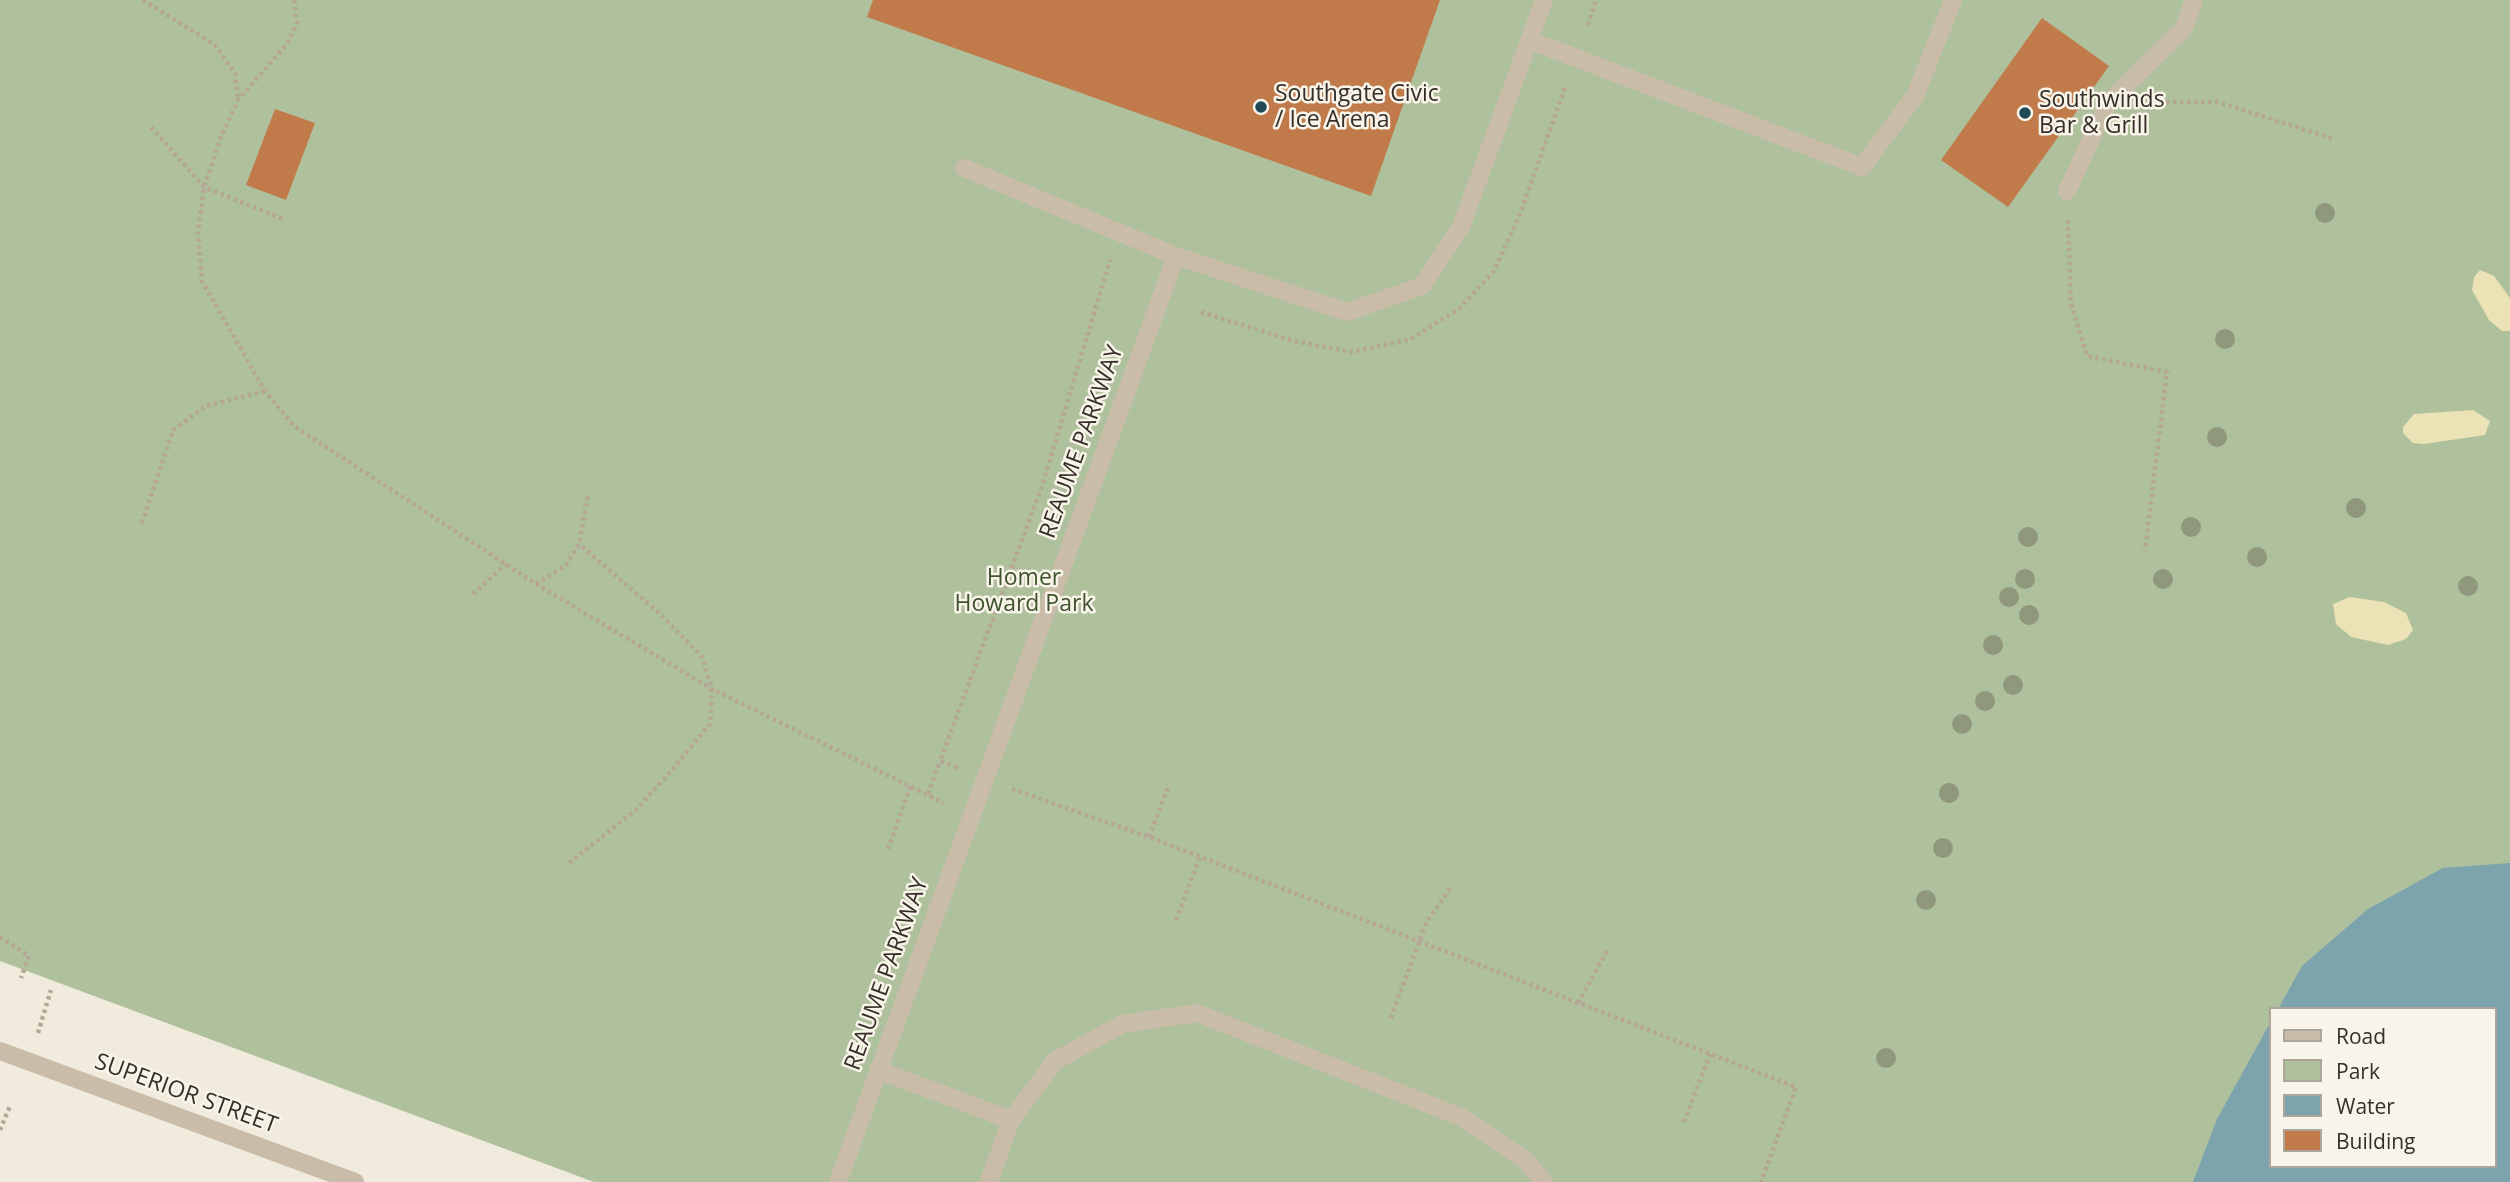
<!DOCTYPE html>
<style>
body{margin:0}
#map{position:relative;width:2510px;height:1182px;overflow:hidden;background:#f1ebdd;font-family:"Open Sans",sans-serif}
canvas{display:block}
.legend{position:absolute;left:2269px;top:1007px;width:228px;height:161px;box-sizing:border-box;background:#f9f4e9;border:2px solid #aba59c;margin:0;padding:9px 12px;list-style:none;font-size:21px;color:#362f29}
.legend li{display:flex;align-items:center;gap:14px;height:35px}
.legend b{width:35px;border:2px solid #aba59c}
</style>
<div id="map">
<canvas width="2510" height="1182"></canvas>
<ul class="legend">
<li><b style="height:9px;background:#c9bda9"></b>Road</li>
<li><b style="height:19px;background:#afc09d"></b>Park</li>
<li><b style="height:19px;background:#7da3ad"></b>Water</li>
<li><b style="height:19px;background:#c17b4b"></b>Building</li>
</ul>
</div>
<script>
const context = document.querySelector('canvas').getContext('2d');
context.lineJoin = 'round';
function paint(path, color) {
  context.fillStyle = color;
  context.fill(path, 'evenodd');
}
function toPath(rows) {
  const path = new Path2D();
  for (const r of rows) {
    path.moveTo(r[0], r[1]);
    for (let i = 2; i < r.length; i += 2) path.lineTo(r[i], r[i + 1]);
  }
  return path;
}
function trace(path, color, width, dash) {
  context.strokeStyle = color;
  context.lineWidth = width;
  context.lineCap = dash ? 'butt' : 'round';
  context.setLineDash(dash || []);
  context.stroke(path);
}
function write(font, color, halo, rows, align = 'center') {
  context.font = font + ' "Open Sans",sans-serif';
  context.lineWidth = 5;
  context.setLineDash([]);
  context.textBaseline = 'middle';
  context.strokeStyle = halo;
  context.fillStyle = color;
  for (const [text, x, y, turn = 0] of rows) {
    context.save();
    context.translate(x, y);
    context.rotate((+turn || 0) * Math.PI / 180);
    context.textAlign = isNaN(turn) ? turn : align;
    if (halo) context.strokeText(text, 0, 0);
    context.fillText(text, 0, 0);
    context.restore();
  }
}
paint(toPath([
 [0,0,2510,0,2510,1182,594,1182,0,961],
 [2270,1009,2494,1009,2494,1166,2270,1166]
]), '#afc09d');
paint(toPath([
 [2480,270,2494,276,2510,298,2510,331,2502,331,2489,320,2472,290,2474,277],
 [2473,410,2490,421,2485,435,2424,444,2413,443,2403,433,2403,427,2414,414],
 [2350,597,2384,602,2406,613,2413,630,2406,639,2388,645,2351,637,2336,624,2333,604]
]), '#ebe2b5');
paint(toPath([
 [2510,863,2510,1182,2193,1182,2217,1119,2270,1023,2270,1166,2494,1166,2494,1009,2278,1009,2302,966,2368,909,2443,868]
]), '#7da3ad');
paint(toPath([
 [873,0,1440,0,1371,196,867,17],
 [2042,18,2109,66,2008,207,1941,160],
 [275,109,315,123,286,200,246,185]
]), '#c17b4b');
trace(toPath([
 [143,0,215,45,235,73,238,99],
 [294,0,297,23,287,44,238,100,220,139,204,187,198,233,202,281,265,391,294,426,536,584,712,689,944,803],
 [1588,25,1596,0],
 [2152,102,2218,102,2334,139],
 [151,127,204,187,283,219],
 [2068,220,2071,304,2087,356,2167,372,2145,551],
 [1201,312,1294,341,1351,352,1411,339,1460,308,1494,271,1520,214,1566,85],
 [142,523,173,430,206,406,265,391],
 [536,584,566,565,579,544,588,495],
 [473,594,506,564],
 [957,768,940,761,1042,486,1110,260],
 [1012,789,1149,837,1796,1087,1761,1182],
 [928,794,940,761],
 [1149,837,1169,785],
 [888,849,911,785],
 [569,863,637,809,672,770,710,724,712,689,702,657,659,613,579,544],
 [1176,920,1200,857],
 [0,937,29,956,21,978],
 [1578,1003,1607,951],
 [1391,1018,1426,923,1451,887],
 [38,1033,51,990],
 [1684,1122,1710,1054],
 [0,1130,10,1106]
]), '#b5a794', 4.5, [3.5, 3.5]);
trace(toPath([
 [1529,40,1862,167,1915,96,1953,0],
 [964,168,1176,256,1347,312,1422,286,1461,227,1544,0],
 [2067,191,2108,103,2184,28,2194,0],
 [0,1051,355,1182],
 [878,1070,1011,1120],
 [838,1182,1176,256],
 [989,1182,1011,1120,1055,1061,1122,1024,1197,1013,1461,1117,1525,1160,1544,1182]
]), '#c9bda9', 18);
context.fillStyle = '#8f987d';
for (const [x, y] of [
 [2325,213],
 [2225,339],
 [2217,437],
 [2356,508],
 [2191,527],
 [2028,537],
 [2257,557],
 [2025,579],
 [2163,579],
 [2468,586],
 [2009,597],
 [2029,615],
 [1993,645],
 [2013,685],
 [1985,701],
 [1962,724],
 [1949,793],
 [1943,848],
 [1926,900],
 [1886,1058]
]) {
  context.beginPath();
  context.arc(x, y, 10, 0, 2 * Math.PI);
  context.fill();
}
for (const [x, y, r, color] of [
 [1261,107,7,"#204a56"],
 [2025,113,7,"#204a56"]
]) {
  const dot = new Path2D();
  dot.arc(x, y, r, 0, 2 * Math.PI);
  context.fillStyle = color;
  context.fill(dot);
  trace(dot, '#f9f4e9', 2.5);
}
write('23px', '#362f29', '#f9f4e9', [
 ["Southgate Civic",1275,94],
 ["/ Ice Arena",1275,120],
 ["Southwinds",2039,100],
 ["Bar & Grill",2039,126]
], 'left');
write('23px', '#362f29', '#f9f4e9', [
 ["REAUME PARKWAY",1082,442,-70],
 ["REAUME PARKWAY",887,974,-70],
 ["SUPERIOR STREET",186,1094,20]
]);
write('23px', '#3f542e', '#f9f4e9', [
 ["Homer",1024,578],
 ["Howard Park",1024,604]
]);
</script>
